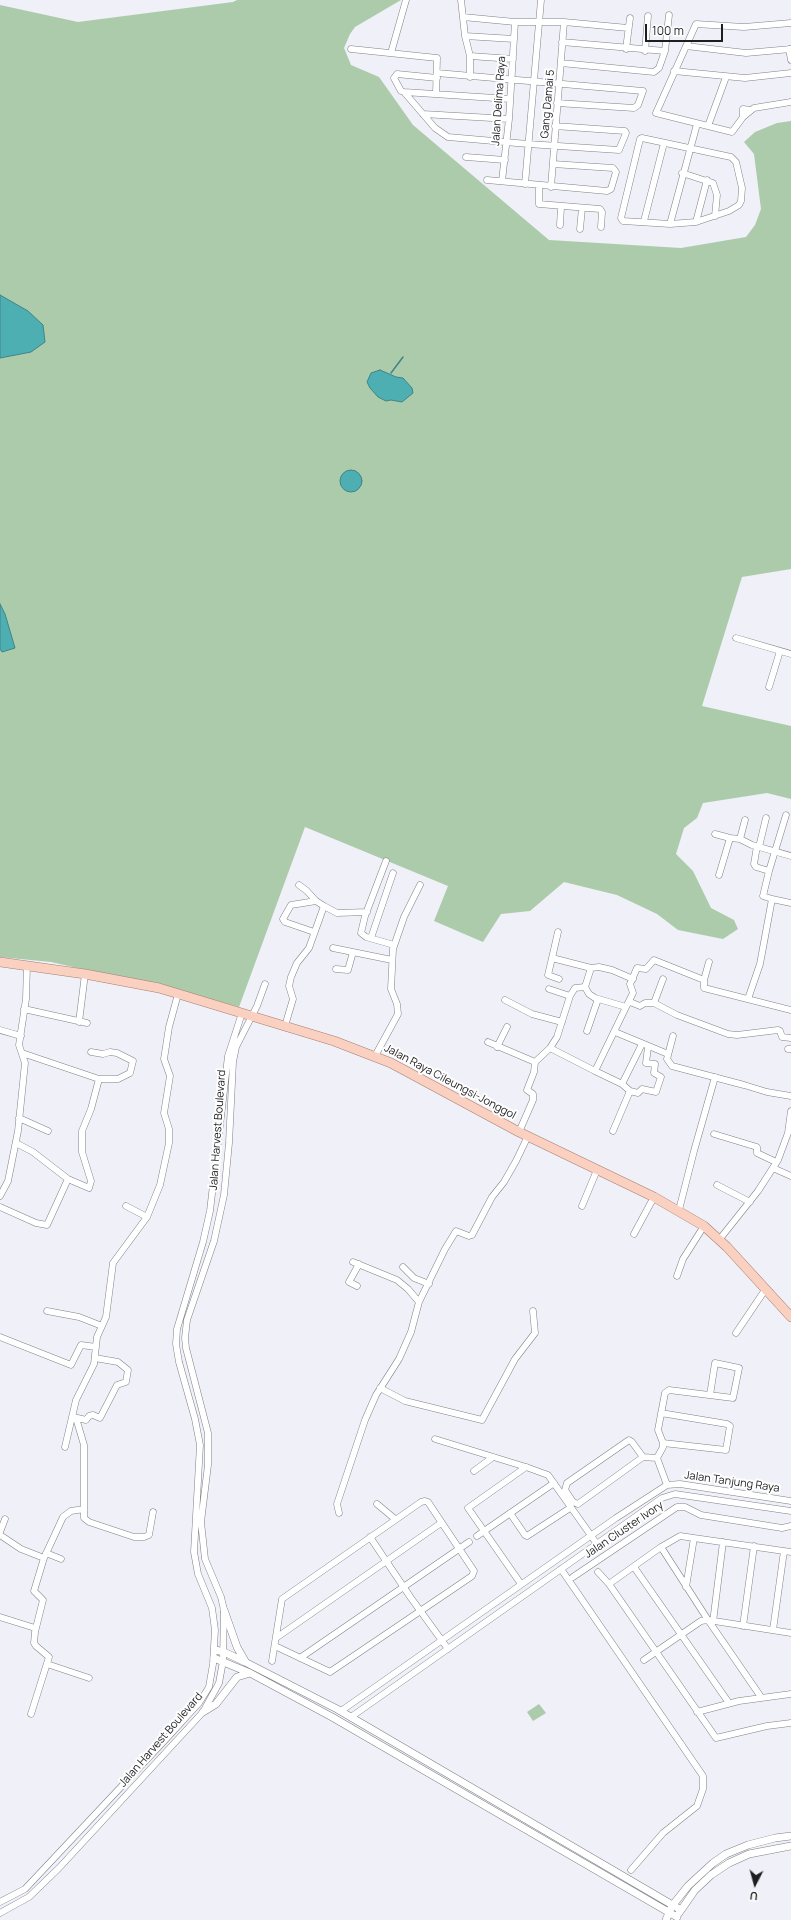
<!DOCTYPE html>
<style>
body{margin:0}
#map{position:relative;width:791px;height:1920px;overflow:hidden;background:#eff0f8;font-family:Manrope,sans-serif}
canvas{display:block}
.north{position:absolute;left:735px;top:1864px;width:40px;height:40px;-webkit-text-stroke:3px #fefefe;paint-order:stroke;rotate:186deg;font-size:11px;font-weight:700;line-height:16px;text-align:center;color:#1e1e21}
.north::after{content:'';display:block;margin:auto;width:14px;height:18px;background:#1e1e21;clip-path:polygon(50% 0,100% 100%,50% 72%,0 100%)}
.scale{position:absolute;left:645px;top:24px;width:78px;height:18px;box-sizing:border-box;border:2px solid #1e1e21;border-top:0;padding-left:5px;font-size:12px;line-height:14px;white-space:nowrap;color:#1e1e21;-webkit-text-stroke:3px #fefefe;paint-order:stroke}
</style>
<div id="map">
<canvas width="791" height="1920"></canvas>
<div class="north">U</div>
<div class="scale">100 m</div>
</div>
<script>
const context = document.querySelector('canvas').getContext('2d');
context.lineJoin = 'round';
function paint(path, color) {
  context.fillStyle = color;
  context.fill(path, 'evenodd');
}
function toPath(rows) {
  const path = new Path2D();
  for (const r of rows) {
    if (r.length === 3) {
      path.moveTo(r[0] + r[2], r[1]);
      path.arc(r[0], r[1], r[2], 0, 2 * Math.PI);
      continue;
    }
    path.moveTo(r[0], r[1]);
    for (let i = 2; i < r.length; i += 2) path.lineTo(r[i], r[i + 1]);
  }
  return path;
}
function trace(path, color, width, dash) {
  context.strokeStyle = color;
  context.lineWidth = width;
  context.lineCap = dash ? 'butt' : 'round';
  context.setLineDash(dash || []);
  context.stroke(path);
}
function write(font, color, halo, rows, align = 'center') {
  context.font = font + ' Manrope,sans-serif';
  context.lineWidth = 4;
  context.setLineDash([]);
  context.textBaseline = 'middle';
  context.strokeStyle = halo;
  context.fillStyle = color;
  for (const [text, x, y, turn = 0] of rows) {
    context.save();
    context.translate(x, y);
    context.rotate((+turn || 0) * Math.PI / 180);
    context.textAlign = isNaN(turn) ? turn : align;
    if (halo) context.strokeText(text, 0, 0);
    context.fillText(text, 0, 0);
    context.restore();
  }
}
paint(toPath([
 [237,0,401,0,355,27,350,34,344,48,351,65,379,77,413,125,549,240,681,248,746,237,755,225,761,209,754,154,744,142,755,132,777,123,791,121,791,569,742,577,702,706,791,726,791,799,767,793,703,803,697,818,684,828,676,854,693,871,711,908,734,920,738,929,723,939,678,930,657,914,617,895,564,882,530,911,501,914,483,942,434,921,448,886,305,827,239,1007,196,995,51,962,0,957,0,5,78,22,233,2],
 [539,1704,546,1713,533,1721,527,1712]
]), '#accbab');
const water = toPath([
 [0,295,28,311,43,325,45,342,31,352,0,358,0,295],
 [380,370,396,377,403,378,412,388,413,393,402,402,391,400,386,401,378,397,370,388,367,382,371,373,380,370],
 [351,481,11],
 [0,604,5,614,15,648,2,652,0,649,0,604]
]);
paint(water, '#4eafb3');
trace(water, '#408487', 1);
trace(toPath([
 [391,373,403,357]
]), '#408487', 1.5);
const minor = toPath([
 [461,0,465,36,470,56,470,77],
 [463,17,515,22,564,22,628,28],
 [791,23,744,27,696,24,656,113,732,132,743,117,754,108,791,102],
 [465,36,514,39],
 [562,42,665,51],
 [686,46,746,53,791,49],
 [351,49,437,58,436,94],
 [626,49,630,18],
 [789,49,791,60],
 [645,51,648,16],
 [391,53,406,0],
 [470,56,513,59],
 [561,63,654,72,659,68,665,51,669,15],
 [674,71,745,78,791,73],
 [437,73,643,91,638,105,634,108,557,103],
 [437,78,397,74,394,78,401,91,404,92,435,128,448,137,528,144,619,150,626,133,625,131,555,126],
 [404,92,510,99],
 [423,114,509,119],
 [743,117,743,109,751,110],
 [708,126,726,77],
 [642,138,731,157,736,162,742,188,741,201,739,205,729,211,696,222,670,224,623,221,621,218,640,139,642,138],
 [466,157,505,160],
 [682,173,713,183,717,195,715,216],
 [487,180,607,191,611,189,616,172,613,168,553,164],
 [502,181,509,119,515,22],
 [525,184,541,0],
 [539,185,539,204,600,209,602,212,601,227],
 [551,187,564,22],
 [644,221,664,143],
 [696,222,707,180],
 [670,224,697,124],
 [560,225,561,207],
 [580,229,582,208],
 [736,638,791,654],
 [769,687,780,651],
 [715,834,730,838],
 [740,839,745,820],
 [759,847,766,818],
 [386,861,365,916,361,933,366,937,394,945],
 [769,871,786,815],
 [719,875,730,838,740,839,752,845,791,856],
 [772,899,791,903],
 [324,906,337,913,367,912],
 [314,932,285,922,283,919,291,905,316,901],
 [558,932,552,958,591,968,599,967,612,970,633,979],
 [371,938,393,873],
 [333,948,392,960],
 [552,958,548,975,559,979],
 [709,962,704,980,704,988,791,1010],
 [591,968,585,987,589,994,595,998,626,1007,633,993,630,984,637,968,646,969,654,960,704,980],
 [336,969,348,970,353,952],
 [549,989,570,996],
 [748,999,760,964,772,899,763,896,769,871,756,867,754,864,757,846],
 [505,1000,532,1014,562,1022],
 [630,1002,640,1006,645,1003,654,1003,677,1015,728,1034,737,1035,778,1030,780,1031,782,1037,791,1038],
 [654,1003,663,979],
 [626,1007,595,1071,622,1084,630,1091,638,1093,642,1089,656,1092,661,1077,654,1073,655,1064,646,1063,648,1047],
 [24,1009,87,1023],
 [79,1022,85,974],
 [285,1026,293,999,289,986,291,977,297,963,309,948,324,906,316,901,307,891,299,885],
 [0,1030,21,1036],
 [587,1031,598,999],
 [615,1032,668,1054],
 [673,1036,667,1059,672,1066,744,1085,767,1092,791,1096],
 [488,1042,535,1062],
 [497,1047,507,1027],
 [550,1048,595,1071],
 [788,1049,791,1049],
 [22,1053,99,1079,118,1079,130,1073,133,1061,117,1053,110,1052,103,1054,91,1052],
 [375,1056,398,1014,397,1004,391,989,393,949,404,917,420,885],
 [622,1084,642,1044],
 [19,1118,48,1131],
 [613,1131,630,1091],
 [519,1132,533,1100,533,1094,527,1090,534,1072,535,1062,550,1048,557,1037,570,996,575,988,585,987],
 [714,1134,757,1147,757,1153,776,1162],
 [16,1143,33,1152,68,1179,89,1188,91,1181,82,1152,82,1131,91,1109,99,1079],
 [773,1168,791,1176],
 [717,1185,750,1202],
 [0,1196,8,1181,18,1131,25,1063,19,1045,26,999,27,965],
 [126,1206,147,1217],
 [582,1206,597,1170],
 [0,1207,36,1223,47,1225,68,1179],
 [679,1210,694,1151,715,1077],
 [634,1234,654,1197],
 [719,1240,758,1191,778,1160,788,1133,791,1111],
 [353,1262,397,1280,408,1289,419,1302],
 [403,1267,414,1278,429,1284],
 [677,1276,683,1259,704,1226],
 [357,1286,349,1282,359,1264],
 [47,1311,79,1317,102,1326],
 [736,1333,765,1290],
 [0,1337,71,1365,81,1345,96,1347],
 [380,1388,405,1401,482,1420,515,1359,535,1333,533,1311],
 [661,1413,727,1424,730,1426,726,1450,663,1443],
 [73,1417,86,1420,89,1416,93,1415,100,1418,117,1385,126,1382,128,1370,118,1362,95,1358],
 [435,1439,526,1467,548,1475,597,1544],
 [65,1447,76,1400,94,1364,97,1337,106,1317,113,1263,147,1217,160,1185,169,1143,169,1129,164,1113,170,1076,164,1059,169,1027,178,994],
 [643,1457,578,1504,573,1502,565,1490,567,1483,629,1440,632,1442,643,1457,657,1458,663,1447,663,1443,658,1430,665,1393,669,1390,733,1398,739,1368,715,1363,710,1395],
 [657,1458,667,1485],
 [474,1471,493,1457],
 [377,1504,395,1519],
 [84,1509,84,1518,89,1522,134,1537,144,1537,149,1535,153,1512],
 [339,1513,337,1504,365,1420,376,1395,399,1359,411,1332,419,1302,445,1249,456,1231,469,1236,472,1235,492,1197,504,1182,516,1161,528,1136],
 [510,1513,525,1535,527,1536,570,1508],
 [0,1532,5,1519],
 [0,1535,21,1549,44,1558,63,1517,71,1511,84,1509,84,1445,76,1418],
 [477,1536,554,1483],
 [370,1537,411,1598,448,1649],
 [661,1547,708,1620,761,1697],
 [46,1553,61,1559],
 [634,1567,729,1703],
 [561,1569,703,1776,703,1789,697,1806,663,1833,631,1870],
 [598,1572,609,1584,716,1738,767,1726,791,1723],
 [573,1577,677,1507,685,1507,701,1515,782,1528,791,1526],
 [521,1584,468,1508,526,1467],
 [609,1584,661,1547,680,1536,791,1552],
 [686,1587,694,1538],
 [0,1617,35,1628],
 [713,1622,723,1542],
 [743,1626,754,1546],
 [773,1630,784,1551],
 [276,1638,441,1523],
 [300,1658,469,1542],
 [644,1660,701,1621,708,1620,791,1633],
 [272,1661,282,1599,421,1502,425,1501,428,1502,474,1571,472,1576,447,1593,330,1672,275,1646],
 [47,1664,89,1678],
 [341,1711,616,1518,667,1485,680,1484,791,1501],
 [697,1712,739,1701,791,1694],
 [31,1714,49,1657,36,1646,34,1643,35,1632,43,1600,34,1591,44,1558],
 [351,1717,662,1498,675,1494,791,1511],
 [0,1902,25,1889,166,1739,199,1703,209,1687,213,1664,215,1630,212,1608,198,1574,194,1552,200,1445,195,1419,179,1362,176,1344,177,1329,203,1242,210,1211,228,1056,242,1013],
 [0,1913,29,1897,59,1868,203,1712,219,1683,223,1661,224,1610,221,1597,205,1559,201,1522,208,1465,208,1433,186,1348,185,1338,187,1320,214,1241,224,1195,229,1143,233,1062,236,1047,257,1006,265,984]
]);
const tertiary = toPath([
 [224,1610,237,1647,245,1661],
 [215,1650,224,1652,245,1662,337,1709,681,1910],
 [214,1658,250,1673,332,1717,677,1917],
 [203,1712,216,1704,237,1677,250,1673],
 [679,1913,695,1890,711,1875,729,1863,749,1854,791,1846],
 [666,1920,672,1906,688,1886,713,1863,726,1854,748,1845,775,1838,791,1836]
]);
const primary = toPath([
 [0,962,85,974,159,988,334,1041,391,1063,519,1132,654,1197,704,1226,727,1247,791,1317]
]);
trace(minor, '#808088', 7);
trace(tertiary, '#808088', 8);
trace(primary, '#aa7d6e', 10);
trace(minor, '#fff', 6);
trace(tertiary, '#fff', 7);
trace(primary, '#fad0c1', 9);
write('11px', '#1e1e21', '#fefefe', [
 ["Jalan Delima Raya",499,101,-86],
 ["Gang Damai 5",548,104,-85],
 ["Jalan Raya Cileungsi-Jonggol",450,1082,28],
 ["Jalan Harvest Boulevard",218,1130,-86],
 ["Jalan Tanjung Raya",732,1482,8],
 ["Jalan Cluster Ivory",624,1530,-34],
 ["Jalan Harvest Boulevard",161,1740,-49]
]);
</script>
